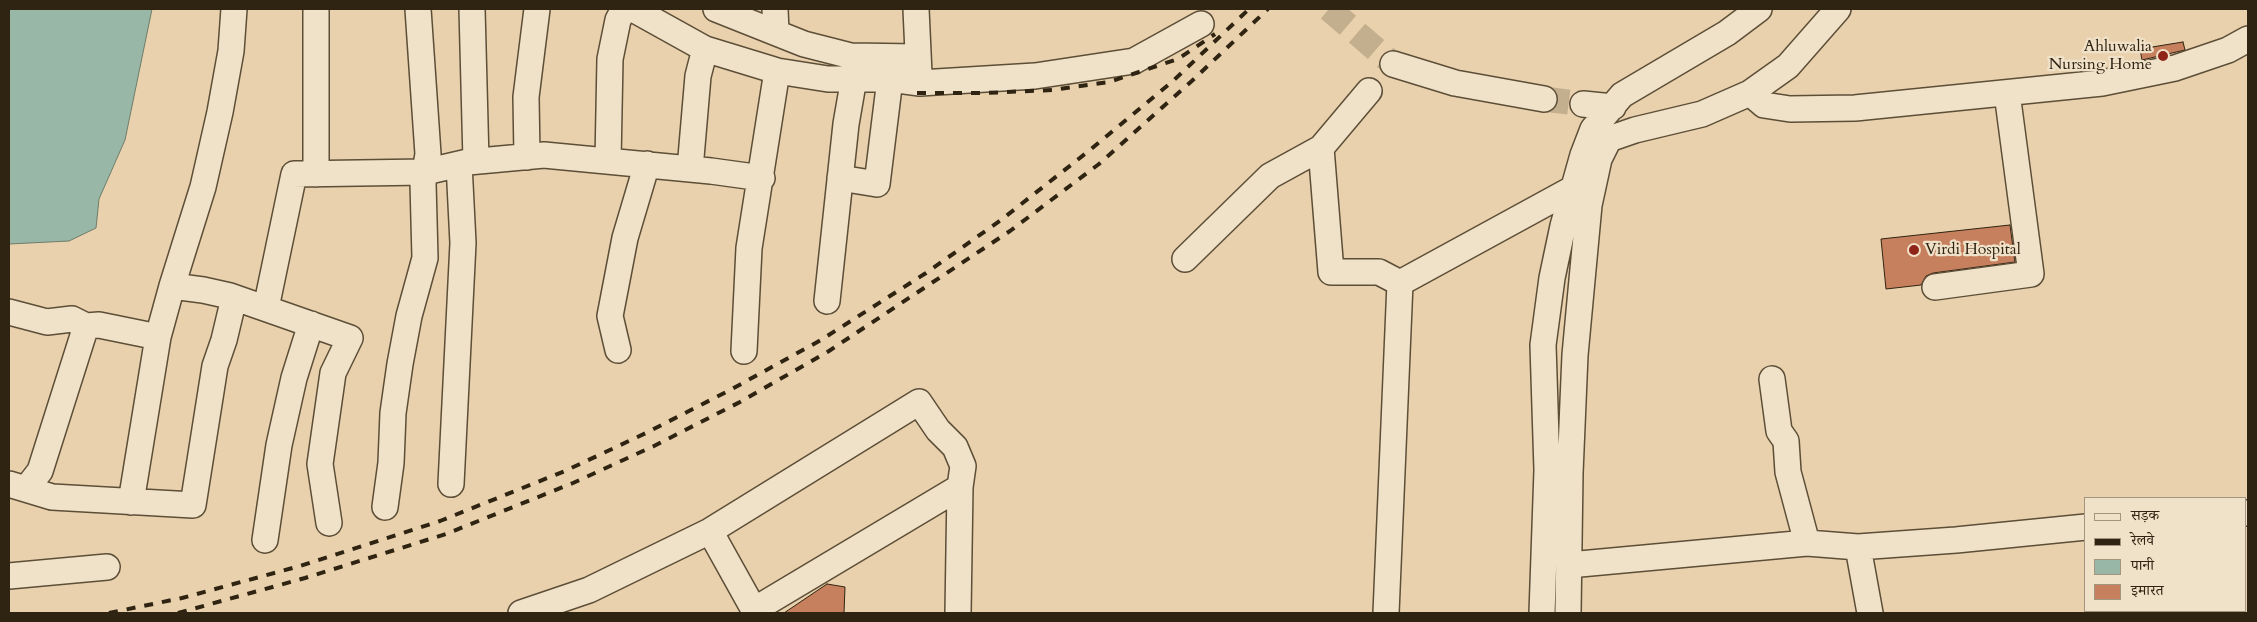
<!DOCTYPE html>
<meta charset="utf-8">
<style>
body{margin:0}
#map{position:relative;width:2257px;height:622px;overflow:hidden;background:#e8d1ac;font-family:Cardo,"Noto Serif Devanagari",serif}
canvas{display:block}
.frame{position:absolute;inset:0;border:10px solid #2f2311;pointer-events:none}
.legend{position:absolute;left:2084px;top:497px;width:162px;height:115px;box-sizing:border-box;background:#f0e1c9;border:1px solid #a3957f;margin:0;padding:6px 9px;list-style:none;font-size:15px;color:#2f2311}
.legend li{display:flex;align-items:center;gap:10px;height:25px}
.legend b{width:25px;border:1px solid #a3957f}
</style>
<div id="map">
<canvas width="2257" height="622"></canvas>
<div class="frame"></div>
<ul class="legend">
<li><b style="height:6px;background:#f0e1c9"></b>सड़क</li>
<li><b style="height:6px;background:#2f2311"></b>रेलवे</li>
<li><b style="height:14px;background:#98b7a6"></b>पानी</li>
<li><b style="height:14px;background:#c7805e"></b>इमारत</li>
</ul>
</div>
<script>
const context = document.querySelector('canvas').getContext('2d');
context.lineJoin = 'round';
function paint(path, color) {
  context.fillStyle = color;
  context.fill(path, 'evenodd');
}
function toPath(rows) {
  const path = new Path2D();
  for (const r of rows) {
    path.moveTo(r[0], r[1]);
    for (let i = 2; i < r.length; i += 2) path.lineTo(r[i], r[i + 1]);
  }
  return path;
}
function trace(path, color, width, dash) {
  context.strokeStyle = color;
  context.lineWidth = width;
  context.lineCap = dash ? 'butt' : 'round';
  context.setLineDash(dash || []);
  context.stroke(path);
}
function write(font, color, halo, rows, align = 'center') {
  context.font = font + ' Cardo,serif';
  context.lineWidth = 4.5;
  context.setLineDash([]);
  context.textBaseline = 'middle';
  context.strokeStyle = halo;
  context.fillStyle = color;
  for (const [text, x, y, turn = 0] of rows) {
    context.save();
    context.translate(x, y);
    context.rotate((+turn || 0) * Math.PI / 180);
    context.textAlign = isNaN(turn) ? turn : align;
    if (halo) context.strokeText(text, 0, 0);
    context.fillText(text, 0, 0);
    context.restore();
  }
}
const water = toPath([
 [9,9,152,9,125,140,99,199,96,228,69,241,9,244,9,9]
]);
paint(water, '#98b7a6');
trace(water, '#6e7c6a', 1);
const building = toPath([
 [2183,42,2185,50,2142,60,2140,49,2183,42],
 [2010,225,2015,262,1933,273,1926,276,1921,285,1886,289,1881,239,2010,225],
 [827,584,845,587,844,613,784,613,827,584]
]);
paint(building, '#c7805e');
trace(building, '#2f2311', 1);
trace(toPath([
 [1329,9,1393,64],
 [1544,99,1583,104]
]), '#c3ae8d', 25, [25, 12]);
const minor = toPath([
 [234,9,231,51,220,112,203,187,172,286,203,290,230,296,350,338,333,373,320,464,329,523],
 [472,9,476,161],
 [633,9,705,49,777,71,828,79,890,79,920,83,1035,76,1134,61,1201,24],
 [716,9,804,44,851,56,917,57],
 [775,9,776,32],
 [916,9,919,74],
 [1393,64,1455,83,1544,99],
 [1750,93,1764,105,1790,109,1855,108,2102,83,2175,68,2228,50,2248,39],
 [1583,104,1613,107],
 [1321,148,1331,272,1379,272,1400,283,1574,188],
 [527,157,526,97,537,9],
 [608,161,610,59,618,20,624,9],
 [690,169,698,76,705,49],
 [316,174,316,9],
 [840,178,877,184,890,79],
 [1185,259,1270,176,1321,148,1369,91],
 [1935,287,2031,274,2007,93],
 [827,301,846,124,854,78],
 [266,308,294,174,425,172,468,162,544,155,711,171,762,178],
 [9,312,47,322,72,319,86,326,99,325,158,337],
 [618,350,610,316,625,238,647,164],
 [744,351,749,248,777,71],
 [1772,379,1779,431,1786,441,1788,472,1807,543],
 [9,484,52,497,193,505,215,366,224,340,234,298],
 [451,484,463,243,459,164],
 [26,489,40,471,86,326],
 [131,502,158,337,172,286],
 [385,507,391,463,393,413,400,364,409,316,425,258,423,183,428,154,418,9],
 [2246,513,2248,513],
 [710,531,754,610],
 [265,540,279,445,294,378,311,324],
 [1858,547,1870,613],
 [1569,565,1807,543,1858,547,1956,540,2086,527],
 [9,576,107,567],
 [521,613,589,590,710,531,919,402,938,430,955,447,963,466,960,487],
 [754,613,754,610,960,487,958,613],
 [1386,613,1400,283],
 [1542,613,1547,470,1543,345,1552,278,1563,226,1583,155,1593,129,1622,95,1727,33,1759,9],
 [1568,613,1570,473,1575,355,1589,205,1599,159,1609,139,1635,130,1702,114,1750,93,1788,66,1838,9]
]);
trace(minor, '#5d4e38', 28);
trace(minor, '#f0e1c9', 25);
trace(toPath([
 [917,93,984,93,1052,90,1109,82,1178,59,1215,34],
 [109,613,182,598,300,566,440,521,565,471,646,433,732,389,821,340,926,273,1001,220,1090,150,1173,81,1249,9],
 [178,613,305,578,446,534,573,483,654,446,740,402,829,351,1010,231,1099,164,1195,78,1268,9]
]), '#2f2311', 4, [9, 9]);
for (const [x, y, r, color] of [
 [2163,56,6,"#8f2418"],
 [1914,250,6,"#8f2418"]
]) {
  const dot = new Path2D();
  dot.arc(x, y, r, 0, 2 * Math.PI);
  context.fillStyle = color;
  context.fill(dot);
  trace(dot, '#f0e1c9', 2);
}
write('16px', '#2f2311', '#f0e1c9', [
 ["Ahluwalia",2152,47],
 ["Nursing Home",2152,65],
 ["Virdi Hospital",1925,250,"left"]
], 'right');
</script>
